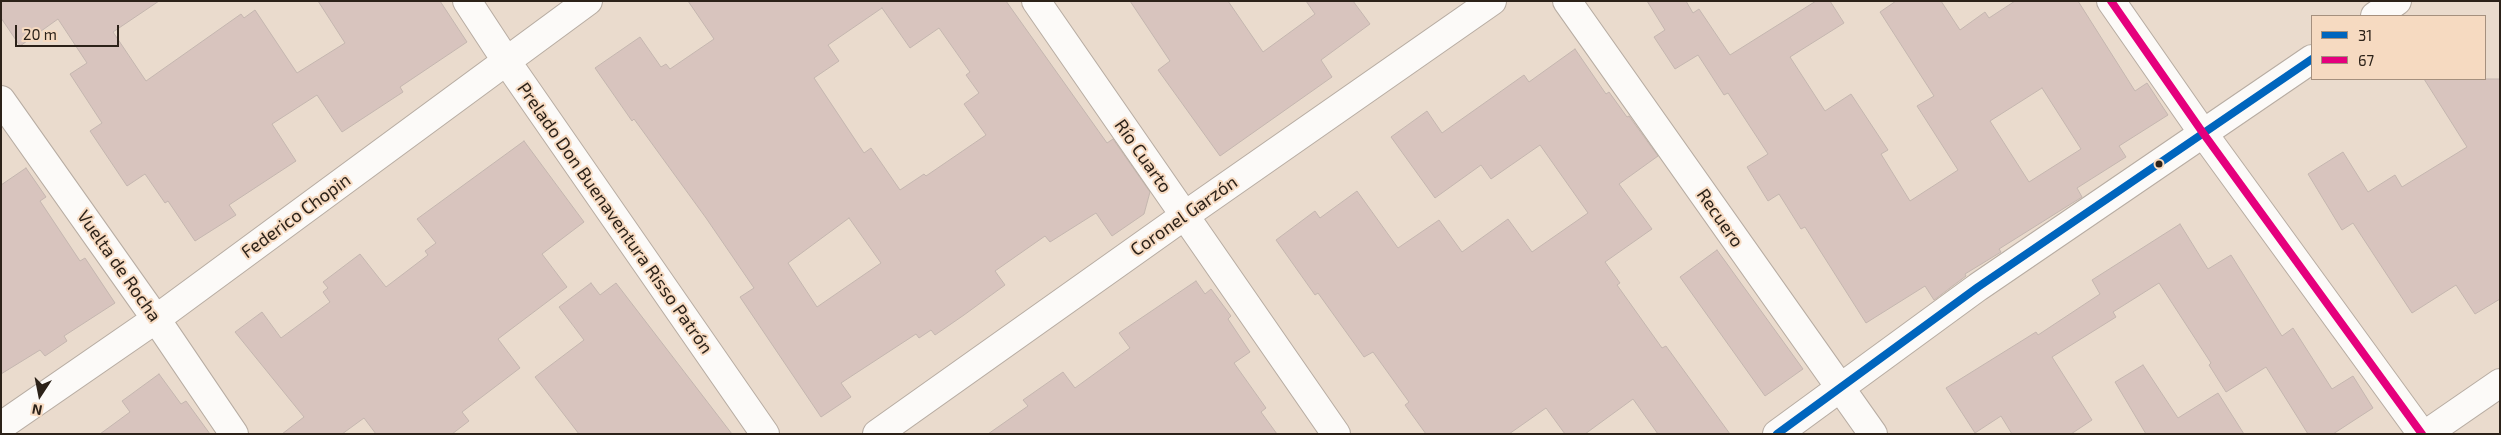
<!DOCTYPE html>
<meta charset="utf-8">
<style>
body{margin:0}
#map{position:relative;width:2501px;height:435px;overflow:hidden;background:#eadbcd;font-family:"Exo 2",sans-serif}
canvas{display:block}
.frame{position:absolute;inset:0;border:2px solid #2c2219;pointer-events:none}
.legend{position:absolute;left:2311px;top:15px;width:175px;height:65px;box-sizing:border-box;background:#f6dac1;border:1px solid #a5907e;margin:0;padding:6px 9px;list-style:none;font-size:15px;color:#2c2219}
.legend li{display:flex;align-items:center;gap:10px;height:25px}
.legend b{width:25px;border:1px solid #a5907e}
.north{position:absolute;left:15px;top:370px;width:50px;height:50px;-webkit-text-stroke:4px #f6dac1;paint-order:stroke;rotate:191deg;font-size:14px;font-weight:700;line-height:20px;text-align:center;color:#2c2219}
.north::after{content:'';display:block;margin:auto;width:18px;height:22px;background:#2c2219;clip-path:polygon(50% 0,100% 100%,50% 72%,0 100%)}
.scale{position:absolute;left:15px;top:25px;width:104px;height:22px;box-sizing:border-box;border:2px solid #2c2219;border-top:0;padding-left:6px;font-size:15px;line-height:18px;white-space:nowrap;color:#2c2219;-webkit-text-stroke:4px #f6dac1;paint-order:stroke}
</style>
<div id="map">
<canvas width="2501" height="435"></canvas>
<div class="frame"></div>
<ul class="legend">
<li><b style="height:6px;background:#0065bd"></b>31</li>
<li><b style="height:6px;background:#e5007d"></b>67</li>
</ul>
<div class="north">N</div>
<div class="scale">20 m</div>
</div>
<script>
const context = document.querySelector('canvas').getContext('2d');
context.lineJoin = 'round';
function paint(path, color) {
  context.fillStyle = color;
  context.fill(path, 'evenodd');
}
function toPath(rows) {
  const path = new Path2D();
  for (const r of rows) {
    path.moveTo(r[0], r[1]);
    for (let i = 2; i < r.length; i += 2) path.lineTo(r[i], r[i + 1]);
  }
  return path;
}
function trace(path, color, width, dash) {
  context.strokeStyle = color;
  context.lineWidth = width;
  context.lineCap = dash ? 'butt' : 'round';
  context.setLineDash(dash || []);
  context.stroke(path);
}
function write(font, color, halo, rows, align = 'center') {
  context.font = font + ' "Exo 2",sans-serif';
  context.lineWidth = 4;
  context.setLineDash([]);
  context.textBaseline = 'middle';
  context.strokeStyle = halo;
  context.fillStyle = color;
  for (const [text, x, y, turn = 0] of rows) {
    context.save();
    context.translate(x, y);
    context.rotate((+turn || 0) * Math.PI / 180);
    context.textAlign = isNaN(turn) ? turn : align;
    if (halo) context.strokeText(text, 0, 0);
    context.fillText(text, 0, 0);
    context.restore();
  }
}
const building = toPath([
 [1,1,159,1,113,32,146,81,241,14,244,18,255,10,297,73,345,43,318,1,440,1,467,42,400,87,403,92,342,132,317,95,272,124,296,161,229,205,236,215,195,241,168,201,165,203,145,174,127,186,90,131,102,123,70,74,87,63,58,19,20,46,1,18,1,1],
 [688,1,1006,1,1107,143,1113,139,1150,192,1144,214,1112,236,1096,213,1050,242,1045,236,995,271,1005,285,964,315,935,335,931,330,919,338,916,334,841,383,851,397,821,417,740,297,754,288,706,218,634,119,632,121,595,68,640,37,661,67,666,64,670,69,714,39,688,1],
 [882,8,910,48,939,28,970,72,966,75,979,93,964,104,986,135,926,176,924,174,900,190,871,148,864,153,814,78,839,61,828,45,882,8],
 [849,218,881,263,817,307,788,263,849,218],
 [1130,1,1228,1,1263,52,1315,14,1306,1,1353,1,1370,24,1321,60,1332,77,1220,156,1158,70,1170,61,1130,1],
 [1647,1,1686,1,1693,13,1699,9,1730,55,1816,1,1830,1,1844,23,1790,57,1825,111,1851,94,1888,150,1881,154,1910,201,1958,170,1917,106,1934,96,1880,12,1896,1,1941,1,1960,30,1985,12,1989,18,2015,1,2078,1,2135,91,2147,83,2168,115,2119,146,2126,157,2077,188,2082,197,1999,249,2001,252,1965,274,1966,276,1934,300,1925,286,1866,323,1805,227,1801,229,1779,194,1768,201,1747,167,1768,154,1728,93,1724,95,1698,55,1675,69,1654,37,1665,30,1647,1],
 [2042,88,2081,149,2029,182,1990,121,2042,88],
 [1575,49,1606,94,1609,92,1627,117,1629,116,1658,156,1619,184,1652,229,1605,262,1620,283,1617,285,1662,348,1666,346,1730,434,1658,434,1633,399,1585,434,1565,434,1546,408,1509,434,1426,434,1405,405,1409,402,1373,352,1364,357,1318,293,1315,295,1276,240,1315,211,1320,218,1357,191,1398,248,1439,220,1462,252,1508,219,1532,252,1588,213,1540,145,1491,179,1481,165,1435,198,1391,137,1427,111,1442,133,1524,75,1529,82,1575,49],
 [2424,79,2500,79,2500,299,2475,314,2456,285,2412,313,2353,223,2342,230,2308,174,2343,152,2368,192,2395,175,2402,187,2467,147,2424,79],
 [524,141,584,222,542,254,567,287,498,339,520,368,462,412,469,421,452,434,376,434,364,418,342,434,282,434,304,417,235,332,262,312,281,338,330,302,323,292,328,288,323,282,360,254,386,287,428,255,425,251,436,243,417,219,524,141],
 [26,168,46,197,40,201,80,261,85,258,115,303,64,336,67,341,45,356,40,350,1,374,1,185,26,168],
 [2180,224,2208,269,2231,255,2282,336,2293,328,2332,389,2353,376,2373,408,2333,434,2308,434,2266,367,2226,392,2209,365,2211,363,2159,283,2113,312,2116,317,2052,357,2092,420,2071,434,2012,434,2001,416,1975,433,1946,388,2036,332,2038,335,2100,294,2092,280,2180,224],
 [1717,250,1803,369,1765,396,1680,277,1717,250],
 [1196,281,1205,294,1211,289,1231,316,1228,319,1250,352,1234,363,1266,408,1261,412,1277,434,988,434,1028,406,1023,400,1063,372,1075,388,1130,348,1119,333,1196,281],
 [591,283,600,295,616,283,732,434,579,434,535,377,584,340,559,307,591,283],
 [2143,365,2178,418,2218,393,2244,434,2146,434,2115,382,2143,365],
 [159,374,181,404,186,401,210,434,100,434,130,412,122,401,159,374]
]);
paint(building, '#d8c4be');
trace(building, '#c4b6af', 1);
const minor = toPath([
 [467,1,507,62,765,434],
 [1036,1,1336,434],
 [1567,1,1873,434],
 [2111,1,2203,133,2422,434],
 [2375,16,2397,1],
 [1,100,156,319,234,434],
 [1,426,156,319,588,1],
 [877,434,1184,216,1492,1],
 [1777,434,1978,287,2312,59],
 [2426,434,2500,383]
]);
trace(minor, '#b7aca2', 30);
trace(minor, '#fcfaf8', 28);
trace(toPath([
 [1777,434,1978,287,2312,59]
]), '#0065bd', 8);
trace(toPath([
 [2111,1,2203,133,2422,434]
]), '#e5007d', 8);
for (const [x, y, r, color] of [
 [2159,164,4.5,"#2c2219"]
]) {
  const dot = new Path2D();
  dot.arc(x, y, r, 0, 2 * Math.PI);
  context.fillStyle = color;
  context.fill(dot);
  trace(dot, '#f6dac1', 2);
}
write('18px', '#2c2219', '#f6dac1', [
 ["Río Cuarto",1143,156,55],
 ["Federico Chopin",296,216,-36],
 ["Coronel Garzón",1184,216,-35],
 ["Prelado Don Buenaventura Risso Patrón",615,218,55],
 ["Recuero",1720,218,55],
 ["Vuelta de Rocha",119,266,55]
]);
</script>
